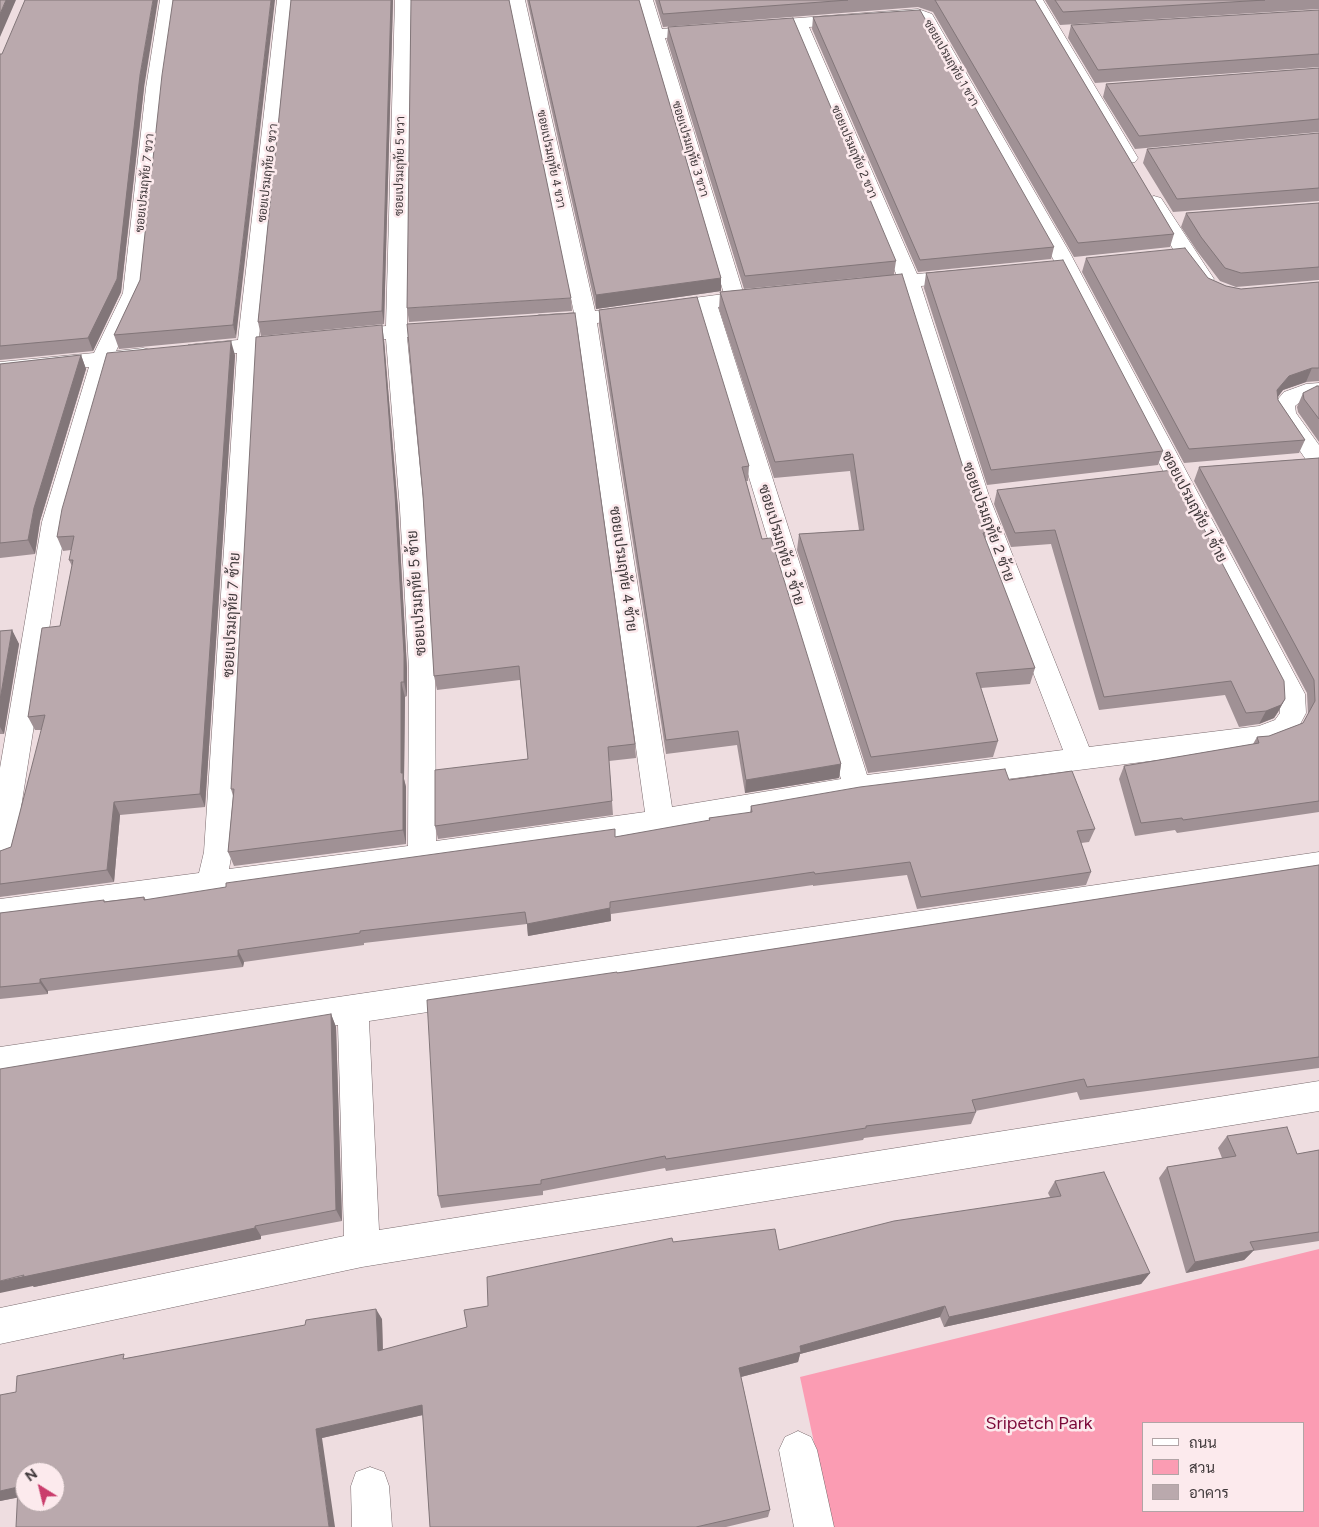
<!DOCTYPE html>
<meta charset="utf-8">
<style>
body{margin:0}
#map{position:relative;width:1319px;height:1527px;overflow:hidden;background:#eedde0;font-family:Figtree,Sarabun,sans-serif}
canvas{display:block}
.legend{position:absolute;left:1142px;top:1422px;width:162px;height:90px;box-sizing:border-box;background:#fceaed;border:1px solid #b1a4a6;margin:0;padding:6px 9px;list-style:none;font-size:15px;color:#413a3c}
.legend li{display:flex;align-items:center;gap:10px;height:25px}
.legend b{width:25px;border:1px solid #b1a4a6}
.north{position:absolute;left:15px;top:1462px;width:50px;height:50px;box-sizing:border-box;background:#fceaed;border:1px solid #b1a4a6;border-radius:50%;rotate:324deg;font-size:14px;font-weight:700;line-height:20px;text-align:center;color:#413a3c}
.north::after{content:'';display:block;margin:auto;width:18px;height:22px;background:#ca3d6c;clip-path:polygon(50% 0,100% 100%,50% 72%,0 100%)}
</style>
<div id="map">
<canvas width="1319" height="1527"></canvas>
<ul class="legend">
<li><b style="height:6px;background:#fff"></b>ถนน</li>
<li><b style="height:14px;background:#fb9cb3"></b>สวน</li>
<li><b style="height:14px;background:#baa9ad"></b>อาคาร</li>
</ul>
<div class="north">N</div>
</div>
<script>
const context = document.querySelector('canvas').getContext('2d');
context.lineJoin = 'round';
function paint(path, color) {
  context.fillStyle = color;
  context.fill(path, 'evenodd');
}
function toPath(rows) {
  const path = new Path2D();
  for (const r of rows) {
    path.moveTo(r[0], r[1]);
    for (let i = 2; i < r.length; i += 2) path.lineTo(r[i], r[i + 1]);
  }
  return path;
}
function trace(path, color, width, dash) {
  context.strokeStyle = color;
  context.lineWidth = width;
  context.lineCap = dash ? 'butt' : 'round';
  context.setLineDash(dash || []);
  context.stroke(path);
}
function write(font, color, halo, rows, align = 'center') {
  context.font = font + ' Figtree,Sarabun,sans-serif';
  context.lineWidth = 5;
  context.setLineDash([]);
  context.textBaseline = 'middle';
  context.strokeStyle = halo;
  context.fillStyle = color;
  for (const [text, x, y, turn = 0] of rows) {
    context.save();
    context.translate(x, y);
    context.rotate((+turn || 0) * Math.PI / 180);
    context.textAlign = isNaN(turn) ? turn : align;
    if (halo) context.strokeText(text, 0, 0);
    context.fillText(text, 0, 0);
    context.restore();
  }
}
paint(toPath([
 [1319,1249,1319,1527,832,1527,800,1377],
 [1143,1423,1303,1423,1303,1511,1143,1511]
]), '#fb9cb3');
const minor = toPath([
 [160,0,176,0,164,88,143,293,116,351,143,348,151,350,154,355,151,360,143,362,111,365,66,522,14,852,10,860,0,864,0,768,42,522,89,367,0,376,0,362,94,353,123,293,146,88,160,0],
 [277,0,293,0,259,338,292,335,299,336,303,341,299,346,292,347,258,351,232,852,229,869,408,846,409,669,400,509,386,339,345,342,338,340,334,336,338,332,345,330,386,326,395,0,411,0,407,325,444,322,451,324,454,328,451,332,444,334,407,337,424,509,435,669,436,841,645,812,577,325,539,327,532,325,529,321,532,317,539,315,574,313,509,0,525,0,595,311,724,294,637,0,653,0,662,29,706,25,712,27,714,30,712,33,706,35,665,38,743,292,757,290,764,292,767,296,764,300,757,302,718,307,867,775,1063,750,965,496,901,288,867,291,860,289,857,285,860,281,867,279,897,276,793,28,759,31,753,29,751,26,753,23,759,21,918,9,932,14,1070,253,1305,694,1306,713,1295,734,1261,747,857,798,660,833,363,876,0,925,0,899,199,873,204,852,237,353,196,356,188,355,185,350,188,345,196,344,238,340,277,0],
 [916,19,920,20,1050,253,1279,694,1280,713,1275,720,1259,726,1089,747,989,496,921,286,961,282,968,280,971,276,968,272,961,270,917,274,809,27,916,19],
 [698,310,841,779,672,807,597,323,698,310],
 [1027,0,1043,0,1138,158,1135,162,1129,163,1123,162,1120,158,1027,0],
 [1154,196,1161,198,1214,279,1211,283,1204,285,1197,283,1176,254,1145,202,1147,198,1154,196],
 [1319,383,1319,397,1310,398,1300,402,1295,406,1296,413,1319,445,1319,470,1311,467,1274,413,1273,405,1284,392,1306,384,1319,383],
 [1319,852,1319,876,369,1021,379,1230,1319,1081,1319,1111,362,1267,0,1344,0,1308,344,1236,338,1025,0,1077,0,1047,1319,852],
 [798,1431,811,1437,817,1450,834,1527,794,1527,779,1450,785,1437,798,1431],
 [370,1467,384,1472,389,1486,392,1527,352,1527,351,1486,356,1472,370,1467]
]);
trace(minor, '#7a6b6e', 1);
paint(minor, '#fff');
paint(toPath([
 [173,0,236,338,119,349,114,335,140,280],
 [291,0,393,0,384,324,261,336,258,322],
 [527,0,639,0,721,278,721,291,596,309],
 [655,0,1035,0,1174,234,1170,247,1074,257,933,12,918,7,663,27],
 [1045,0,1319,0,1319,9,1060,25],
 [1319,10,1319,67,1095,83,1068,38,1071,25],
 [813,17,1054,247,1051,259,918,272,812,29],
 [668,27,896,261,894,274,967,480,987,532,985,540,1035,668,1030,684,981,688,998,741,993,757,868,773,797,550,799,534,859,530,850,471,774,478,719,309,720,292,887,275,744,289,667,40],
 [0,54,144,88,121,292,93,351,0,360],
 [1319,68,1319,132,1135,149,1103,97,1106,84],
 [1319,133,1319,201,1173,212,1143,163,1147,149],
 [1319,203,1319,280,1236,287,1220,281,1197,251,1181,227,1186,213],
 [1086,258,1208,278,1226,286,1241,289,1319,282,1319,381,1306,382,1283,390,1278,397,1278,400,1305,440,1299,453,1184,463,1082,272],
 [926,273,1163,451,1158,465,987,485,924,288],
 [571,298,572,311,409,322,407,308],
 [599,310,749,466,748,481,746,481,762,539,841,764,839,778,745,793,737,745,666,754,599,325],
 [384,340,398,509,407,669,407,696,405,697,404,779,406,787,406,844,234,866,228,852,233,796,231,789],
 [81,355,86,369,40,521,35,554,0,558,0,364],
 [235,355,205,807,120,815,114,882,0,897,0,851,11,847,42,730,35,730,28,717,60,626,72,566,69,560,71,550,63,551,57,537],
 [1319,386,1319,442,1298,412,1297,407,1303,393],
 [1319,458,1319,812,1177,833,1175,830,1135,836,1119,779,1124,766,1253,744,1257,737,1269,736,1303,723,1308,714,1307,693,1194,481,1199,467],
 [1173,470,1285,699,1278,712,1274,718,1259,724,1239,727,1225,695,1099,710,1051,544,1011,547,994,504,997,490],
 [423,495,635,744,636,758,609,761,613,815,438,839,435,826,528,759,520,680,437,690,434,676],
 [12,630,19,644,4,734,0,734,0,631],
 [1009,780,1095,829,1089,842,1081,843,1091,872,1086,885,917,909,907,875,813,886,813,885,611,914,611,921,528,936,527,924,364,943,364,945,244,962,243,967,48,991,48,994,0,999,0,913,144,897,146,900,615,837,709,821,709,818,750,813,751,806],
 [1319,865,1319,1068,1080,1100,1077,1092,975,1111,976,1112,971,1124,864,1138,863,1140,666,1171,665,1168,543,1191,543,1195,441,1208,438,1196,617,973],
 [331,1014,336,1027,342,1221,261,1236,261,1239,34,1287,33,1286],
 [1227,1136,1297,1154,1319,1150,1319,1241,1253,1251,1244,1260,1186,1273,1159,1178,1167,1167,1222,1158,1218,1148],
 [1055,1181,1150,1273,1141,1284,944,1327,940,1317,800,1354,798,1362,741,1377,770,1510,768,1517,726,1527,430,1527,423,1415,322,1438,0,1501,16,1392,127,1358,382,1319,383,1350,467,1327,488,1306,673,1242,779,1250,1050,1197,1048,1193]
]), '#a09195');
paint(toPath([
 [6,0,16,0,0,37,0,14],
 [153,0,158,0,144,88,121,292,93,351,88,338,140,75],
 [271,0,275,0,236,338,233,325],
 [391,0,393,0,384,324,382,311],
 [721,278,721,291,596,309,596,295],
 [382,325,384,340,398,509,407,669,407,696,404,682],
 [231,341,235,355,205,807,200,794],
 [81,355,86,369,40,521,35,554,28,540,34,508],
 [1312,368,1306,382,1283,390,1272,404,1277,390,1289,376],
 [12,630,19,644,4,734,0,727,0,700],
 [401,682,405,697,404,779,406,787,406,844,403,830,401,773],
 [1285,699,1278,712,1274,718,1259,724,1266,711],
 [841,764,839,778,745,793,746,780],
 [114,802,120,815,114,882,107,870],
 [610,908,611,921,528,936,527,924],
 [238,950,244,962,243,967,238,956],
 [40,979,48,991,48,994,40,983],
 [331,1014,336,1027,342,1221,336,1210],
 [255,1226,261,1236,261,1239,34,1287,33,1286,0,1293,0,1281],
 [1254,1250,1244,1260,1186,1273,1195,1262],
 [1150,1273,1141,1284,944,1327,949,1317],
 [945,1306,940,1317,800,1354,798,1362,737,1378,739,1368,800,1346],
 [376,1309,382,1319,383,1361,378,1351],
 [422,1405,427,1414,322,1438,335,1527,329,1527,316,1429],
 [18,1487,25,1496,0,1501,0,1491]
]), '#827679');
const building = toPath([
 [0,0,6,0,0,14,0,0],
 [25,0,153,0,140,75,117,279,88,338,0,346,0,54,2,54,25,0],
 [173,0,271,0,233,325,114,335,140,280,162,75,173,0],
 [291,0,391,0,382,311,258,322,291,0],
 [411,0,509,0,571,298,407,308,411,0],
 [529,0,639,0,721,278,596,295,529,0],
 [659,0,848,0,663,14,659,0],
 [935,0,1035,0,1174,234,1078,243,935,0],
 [1055,0,1265,0,1063,12,1055,0],
 [920,10,1054,247,920,260,813,17,920,10],
 [1319,10,1319,54,1098,70,1071,25,1319,10],
 [793,18,896,261,745,276,668,27,793,18],
 [1319,68,1319,119,1139,136,1106,84,1319,68],
 [1319,133,1319,188,1177,199,1147,149,1319,133],
 [1319,203,1319,267,1241,273,1225,268,1201,237,1186,213,1319,203],
 [1185,248,1208,278,1226,286,1241,289,1319,282,1319,368,1312,368,1289,376,1277,390,1278,400,1305,440,1189,449,1086,258,1185,248],
 [1063,260,1163,451,991,470,926,273,1063,260],
 [902,274,967,480,987,532,983,533,1035,668,976,673,998,741,871,757,799,534,864,530,853,454,775,462,720,292,902,274],
 [697,297,749,466,742,467,762,539,771,538,841,764,746,780,738,731,666,740,599,310,697,297],
 [575,313,635,744,608,747,612,801,435,826,435,770,528,759,519,666,434,676,423,495,407,324,575,313],
 [382,325,395,494,404,654,404,682,401,682,401,773,403,773,403,830,228,852,234,789,231,789,256,337,382,325],
 [231,341,200,794,114,802,107,870,0,884,0,851,11,847,45,715,28,717,42,628,60,626,73,560,69,560,74,536,57,537,62,509,107,353,231,341],
 [81,355,34,508,28,540,0,543,0,364,81,355],
 [1317,386,1319,386,1319,419,1304,399,1303,393,1317,386],
 [1319,458,1319,801,1183,820,1182,818,1141,823,1124,766,1259,743,1257,737,1269,736,1303,723,1315,701,1314,680,1199,467,1319,458],
 [1173,470,1284,681,1285,699,1281,705,1266,711,1246,713,1231,681,1104,697,1055,530,1015,533,997,490,1173,470],
 [12,630,0,700,0,631,12,630],
 [1005,769,1009,780,1072,771,1095,829,1077,831,1091,872,921,897,910,862,815,874,814,872,610,902,610,908,527,924,525,912,360,931,360,933,238,950,238,956,40,979,40,983,0,987,0,913,104,900,104,902,144,897,144,900,226,887,226,883,615,829,615,837,710,820,709,818,752,812,751,806,860,787,1005,769],
 [1319,865,1319,1057,1087,1087,1084,1079,972,1100,976,1112,866,1126,866,1128,666,1159,665,1156,541,1180,541,1184,438,1196,427,1000,617,972,617,973,1319,865],
 [331,1014,336,1210,255,1226,255,1228,23,1277,24,1275,0,1281,0,1069,331,1014],
 [1287,1127,1297,1154,1319,1150,1319,1232,1250,1242,1254,1250,1195,1262,1167,1167,1236,1156,1227,1136,1287,1127],
 [1104,1172,1150,1273,949,1317,945,1306,800,1346,801,1352,739,1368,770,1510,696,1527,430,1527,422,1405,316,1429,329,1527,16,1527,18,1487,0,1491,0,1395,16,1392,17,1376,124,1354,123,1359,305,1325,306,1320,376,1309,378,1351,467,1327,464,1310,488,1306,487,1277,672,1238,673,1242,775,1229,779,1250,894,1221,1061,1196,1055,1181,1104,1172],
 [25,1472,55,1472,55,1502,25,1502,25,1472]
]);
paint(building, '#baa9ad');
trace(building, '#827679', 1);
write('12px', '#413a3c', '#fceaed', [
 ["ซอยเปรมฤทัย 1 ขวา",951,63,60],
 ["ซอยเปรมฤทัย 3 ขวา",690,149,73],
 ["ซอยเปรมฤทัย 2 ขวา",854,152,67],
 ["ซอยเปรมฤทัย 4 ขวา",551,159,78],
 ["ซอยเปรมฤทัย 5 ขวา",400,166,-89],
 ["ซอยเปรมฤทัย 6 ขวา",268,173,-83],
 ["ซอยเปรมฤทัย 7 ขวา",145,183,-84]
]);
write('15px', '#413a3c', '#fceaed', [
 ["ซอยเปรมฤทัย 1 ซ้าย",1194,507,62],
 ["ซอยเปรมฤทัย 2 ซ้าย",988,522,70],
 ["ซอยเปรมฤทัย 3 ซ้าย",781,545,73],
 ["ซอยเปรมฤทัย 4 ซ้าย",623,569,82],
 ["ซอยเปรมฤทัย 5 ซ้าย",417,593,-94],
 ["ซอยเปรมฤทัย 7 ซ้าย",232,615,-87]
]);
write('18px', '#7b0a39', '#fceaed', [
 ["Sripetch Park",1039,1424]
]);
</script>
